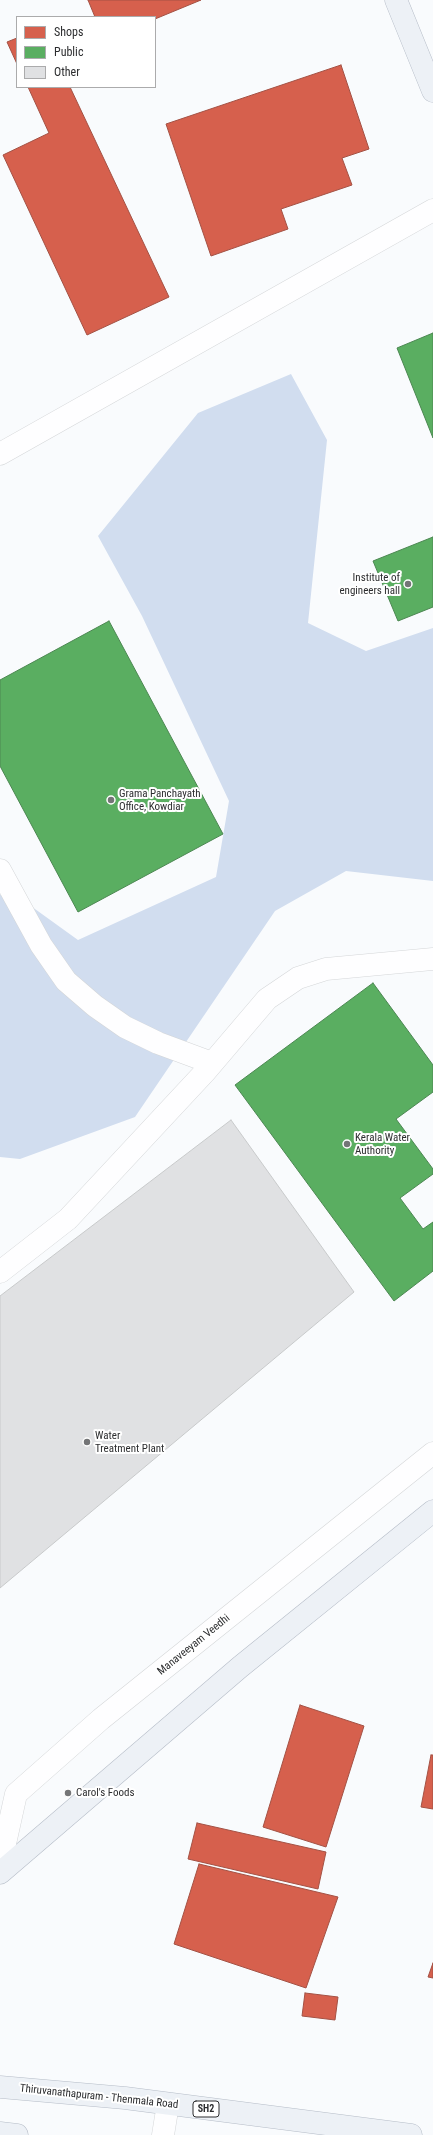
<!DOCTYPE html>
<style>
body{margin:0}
#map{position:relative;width:433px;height:2135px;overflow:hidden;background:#f9fbfd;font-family:"Roboto Condensed",sans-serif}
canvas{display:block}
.legend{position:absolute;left:16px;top:16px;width:140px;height:72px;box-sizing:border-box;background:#fff;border:1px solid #ababac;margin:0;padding:5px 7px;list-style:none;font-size:12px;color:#2c2d2f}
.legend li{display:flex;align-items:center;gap:8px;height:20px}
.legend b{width:20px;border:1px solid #ababac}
</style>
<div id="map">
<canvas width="433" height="2135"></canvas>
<ul class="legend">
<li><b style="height:11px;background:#d6604d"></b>Shops</li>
<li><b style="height:11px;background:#5aae61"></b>Public</li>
<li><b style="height:11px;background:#e0e1e3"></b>Other</li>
</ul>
</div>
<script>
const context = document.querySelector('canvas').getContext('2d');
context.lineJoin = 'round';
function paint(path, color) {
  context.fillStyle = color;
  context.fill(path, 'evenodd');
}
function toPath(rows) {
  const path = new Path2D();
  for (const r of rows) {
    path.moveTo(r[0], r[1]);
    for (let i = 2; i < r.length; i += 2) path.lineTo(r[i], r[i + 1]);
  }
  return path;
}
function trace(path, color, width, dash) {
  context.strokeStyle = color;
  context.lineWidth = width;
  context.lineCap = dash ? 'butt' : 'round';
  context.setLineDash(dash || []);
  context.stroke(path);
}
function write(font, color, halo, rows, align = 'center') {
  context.font = font + ' "Roboto Condensed",sans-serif';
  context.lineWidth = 4;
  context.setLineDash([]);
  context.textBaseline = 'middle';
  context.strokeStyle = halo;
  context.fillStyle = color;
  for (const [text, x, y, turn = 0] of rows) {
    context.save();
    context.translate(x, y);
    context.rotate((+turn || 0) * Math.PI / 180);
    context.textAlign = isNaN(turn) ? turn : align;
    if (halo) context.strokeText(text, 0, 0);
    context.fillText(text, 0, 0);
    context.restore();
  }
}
paint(toPath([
 [291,374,327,440,308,623,366,651,433,628,433,881,346,871,275,911,135,1117,20,1159,0,1157,0,895,10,891,78,940,216,877,229,801,142,616,98,536,198,413]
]), '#d1ddef');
const shops = toPath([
 [88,0,201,0,155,19,155,17,95,17,88,0],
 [17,38,17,64,7,42,17,38],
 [341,65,369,149,342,158,352,185,281,209,288,229,211,256,166,124,341,65],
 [28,87,70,87,169,297,87,335,3,155,49,133,28,87],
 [300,1705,364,1726,326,1847,263,1827,300,1705],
 [431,1755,433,1755,433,1809,421,1807,431,1755],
 [197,1823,326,1852,318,1889,188,1859,197,1823],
 [199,1864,338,1897,306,1988,174,1944,199,1864],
 [433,1963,433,1978,428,1977,433,1963],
 [305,1993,338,1997,335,2020,302,2016,305,1993]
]);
paint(shops, '#d6604d');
trace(shops, '#a35144', 1);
const public = toPath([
 [433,333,433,438,397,348,433,333],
 [433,537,433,607,398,621,373,561,433,537],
 [109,621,223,834,78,912,0,766,0,680,109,621],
 [373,983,433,1065,433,1092,396,1119,433,1169,433,1174,400,1198,423,1229,433,1222,433,1271,394,1301,235,1085,373,983]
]);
paint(public, '#5aae61');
trace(public, '#4c8752', 1);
const building = toPath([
 [231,1120,354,1292,0,1588,0,1296,231,1120]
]);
paint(building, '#e0e1e3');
trace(building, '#c8cacb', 1);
const minor = toPath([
 [0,454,433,210],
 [0,870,41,945,66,981,95,1006,125,1027,158,1043,212,1063],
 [0,1272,68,1219,204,1073,267,999,298,978,326,969,433,959],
 [0,1866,16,1794,101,1719,433,1453],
 [163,2135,168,2104]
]);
const major = toPath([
 [396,0,433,91],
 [0,1873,240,1667,433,1511],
 [0,2087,125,2098,411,2135],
 [0,2133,17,2135]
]);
trace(minor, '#d4d6d8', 23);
trace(major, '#b5bcc7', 23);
trace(minor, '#fefeff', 22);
trace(major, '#edf1f6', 22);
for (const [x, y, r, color] of [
 [408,584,4,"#747577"],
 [111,800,4,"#747577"],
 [347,1144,4,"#747577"],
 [87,1442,4,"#747577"],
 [68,1793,4,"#747577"]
]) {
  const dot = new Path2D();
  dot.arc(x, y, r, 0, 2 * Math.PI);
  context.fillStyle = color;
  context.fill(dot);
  trace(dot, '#fff', 1.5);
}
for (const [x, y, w] of [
 [206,2109,26]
]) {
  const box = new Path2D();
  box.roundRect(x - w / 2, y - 8, w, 16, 3);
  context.fillStyle = '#fff';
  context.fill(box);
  trace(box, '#2c2d2f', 1);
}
write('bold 10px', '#2c2d2f', null, [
 ["SH2",206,2109]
]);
write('11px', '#2c2d2f', '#fff', [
 ["Institute of",400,578,"right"],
 ["engineers hall",400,591,"right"],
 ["Grama Panchayath",119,794],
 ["Office, Kowdiar",119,807],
 ["Kerala Water",355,1138],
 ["Authority",355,1151],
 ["Water",95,1436],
 ["Treatment Plant",95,1449],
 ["Carol's Foods",76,1793]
], 'left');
write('11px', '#2c2d2f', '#fff', [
 ["Manaveeyam Veedhi",194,1645,-39],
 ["Thiruvanathapuram - Thenmala Road",99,2097,6]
]);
</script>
